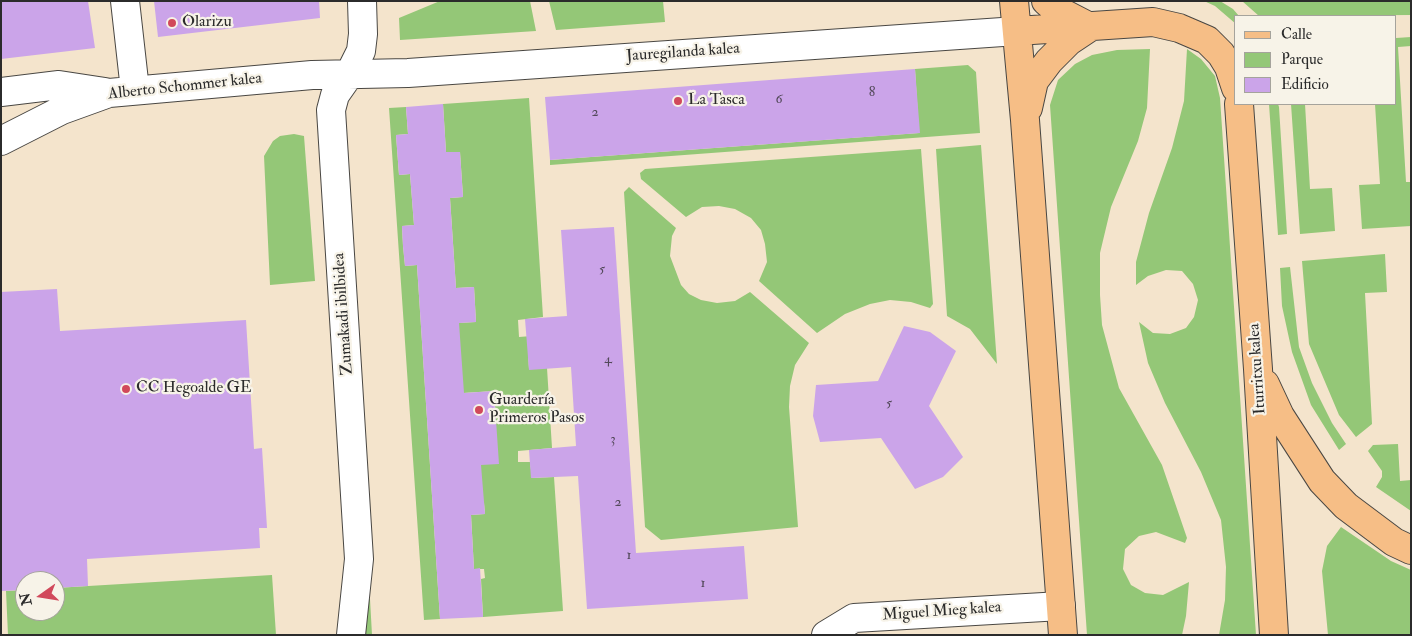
<!DOCTYPE html>
<meta charset="utf-8">
<style>
body{margin:0}
#map{position:relative;width:1412px;height:636px;overflow:hidden;background:#f4e4cc;font-family:"IM FELL Double Pica",serif}
canvas{display:block}
.frame{position:absolute;inset:0;border:2px solid #2b2b2b;pointer-events:none}
.legend{position:absolute;left:1234px;top:15px;width:162px;height:90px;box-sizing:border-box;background:#f7f3e8;border:1px solid #a5a39c;margin:0;padding:6px 9px;list-style:none;font-size:15px;color:#2b2b2b}
.legend li{display:flex;align-items:center;gap:10px;height:25px}
.legend b{width:25px;border:1px solid #a5a39c}
.north{position:absolute;left:15px;top:571px;width:50px;height:50px;box-sizing:border-box;background:#f7f3e8;border:1px solid #a5a39c;border-radius:50%;rotate:257deg;font-size:14px;font-weight:700;line-height:20px;text-align:center;color:#2b2b2b}
.north::after{content:'';display:block;margin:auto;width:18px;height:22px;background:#d1495b;clip-path:polygon(50% 0,100% 100%,50% 72%,0 100%)}
</style>
<div id="map">
<canvas width="1412" height="636"></canvas>
<div class="frame"></div>
<ul class="legend">
<li><b style="height:6px;background:#f6be86"></b>Calle</li>
<li><b style="height:14px;background:#94c777"></b>Parque</li>
<li><b style="height:14px;background:#cba4e9"></b>Edificio</li>
</ul>
<div class="north">N</div>
</div>
<script>
const context = document.querySelector('canvas').getContext('2d');
context.lineJoin = 'round';
function paint(path, color) {
  context.fillStyle = color;
  context.fill(path, 'evenodd');
}
function toPath(rows) {
  const path = new Path2D();
  for (const r of rows) {
    path.moveTo(r[0], r[1]);
    for (let i = 2; i < r.length; i += 2) path.lineTo(r[i], r[i + 1]);
  }
  return path;
}
function trace(path, color, width, dash) {
  context.strokeStyle = color;
  context.lineWidth = width;
  context.lineCap = dash ? 'butt' : 'round';
  context.setLineDash(dash || []);
  context.stroke(path);
}
function write(font, color, halo, rows, align = 'center') {
  context.font = font + ' "IM FELL Double Pica",serif';
  context.lineWidth = 4.5;
  context.setLineDash([]);
  context.textBaseline = 'middle';
  context.strokeStyle = halo;
  context.fillStyle = color;
  for (const [text, x, y, turn = 0] of rows) {
    context.save();
    context.translate(x, y);
    context.rotate((+turn || 0) * Math.PI / 180);
    context.textAlign = isNaN(turn) ? turn : align;
    if (halo) context.strokeText(text, 0, 0);
    context.fillText(text, 0, 0);
    context.restore();
  }
}
paint(toPath([
 [440,1,530,1,536,31,400,40,399,18],
 [549,1,663,1,665,22,556,30],
 [1204,1,1220,1,1233,9,1239,16,1236,16,1236,24,1215,6],
 [1242,1,1411,1,1411,15,1259,16],
 [1411,37,1411,46,1398,47,1406,182,1411,182,1411,226,1362,229,1359,185,1380,184,1375,104,1396,104,1396,38],
 [1150,49,1147,108,1138,141,1111,207,1100,253,1100,295,1102,325,1119,388,1162,465,1187,538,1185,543,1156,532,1139,536,1125,549,1123,569,1131,585,1145,593,1163,595,1189,582,1186,616,1182,635,1087,635,1050,105,1058,80,1075,64,1092,55,1117,50],
 [1187,49,1201,59,1215,76,1220,98,1256,635,1219,635,1225,600,1226,567,1221,520,1201,472,1165,403,1148,363,1139,322,1153,333,1170,334,1186,328,1194,317,1198,300,1193,284,1182,271,1166,270,1148,276,1136,285,1136,262,1149,213,1172,148,1184,101],
 [968,65,976,72,980,133,550,165,550,160,919,133,915,69],
 [529,98,543,317,518,320,519,337,544,335,546,353,528,354,529,369,547,368,552,448,518,451,518,462,530,462,532,478,554,477,563,611,483,617,481,579,485,578,484,569,474,569,471,515,485,514,484,503,474,504,494,391,463,393,458,323,476,322,474,287,456,288,450,198,463,197,460,152,446,152,443,104],
 [1269,104,1278,104,1279,107,1287,234,1278,235],
 [1291,104,1305,104,1310,189,1332,188,1335,231,1300,234],
 [406,107,408,134,396,135,399,175,410,174,414,225,402,226,403,246,405,266,417,265,440,619,424,620,389,108],
 [294,134,304,136,315,281,270,285,264,156,273,141,280,136],
 [981,145,997,364,970,329,947,316,936,149],
 [921,149,933,304,930,308,911,302,890,300,870,304,845,314,817,333,759,281,767,262,765,244,761,230,751,218,735,209,719,206,702,207,686,217,641,179,640,173,645,169],
 [629,187,676,228,672,236,670,256,681,285,689,294,701,300,717,303,735,301,750,292,809,343,795,365,790,386,789,407,798,527,661,540,645,527,624,192],
 [1385,254,1387,292,1365,293,1372,424,1356,437,1339,415,1309,344,1302,261],
 [1290,267,1299,347,1312,383,1332,423,1346,444,1339,450,1311,405,1292,352,1282,306,1280,268],
 [1398,444,1400,481,1411,480,1411,511,1376,487,1382,477,1382,471,1368,451,1373,445],
 [1341,527,1391,561,1411,570,1411,635,1328,635,1322,571,1327,546],
 [272,575,276,635,8,635,6,591,25,590,25,611,55,611,55,588],
 [365,599,370,599,372,635,362,635]
]), '#94c777');
paint(toPath([
 [1,1,88,1,95,48,1,59],
 [154,1,319,1,320,18,158,37],
 [915,69,920,133,550,160,545,97],
 [443,104,446,152,460,152,463,197,450,198,456,288,474,287,476,322,459,323,464,393,494,391,499,464,481,465,485,514,471,515,474,569,480,568,483,617,440,619,417,265,405,266,403,246,402,226,414,225,410,174,399,175,396,135,408,134,406,107],
 [614,227,636,553,744,546,748,599,587,609,578,476,531,478,529,450,576,446,571,367,529,370,525,319,567,316,561,230],
 [57,289,60,331,246,320,254,449,262,448,267,528,259,528,260,548,87,559,88,586,55,588,55,581,25,581,25,590,1,591,1,292],
 [904,326,930,332,956,351,929,406,963,457,943,477,915,489,881,438,820,442,813,416,816,385,878,381]
]), '#cba4e9');
const minor = toPath([
 [125,1,135,90],
 [1,92,59,85,105,92],
 [1,141,62,110,109,93,312,75,408,73,1017,31],
 [351,635,359,559,331,110,335,95,349,75,361,51,363,34,362,1],
 [826,635,854,618,1061,606]
]);
const major = toPath([
 [1014,1,1025,120,1063,635],
 [1046,1,1055,9,1088,26],
 [1017,31,1153,22,1179,28,1207,40,1221,54,1229,67,1236,88],
 [1239,104,1258,369,1274,635],
 [1028,108,1034,81,1049,61,1069,41,1090,27],
 [1265,384,1280,416,1322,481,1346,506,1394,542,1411,550]
]);
trace(minor, '#494743', 30);
trace(major, '#494743', 30);
trace(minor, '#fff', 28);
trace(major, '#f6be86', 28);
for (const [x, y, r, color] of [
 [172,23,5,"#d1495b"],
 [678,101,5,"#d1495b"],
 [126,389,5,"#d1495b"],
 [479,410,5,"#d1495b"]
]) {
  const dot = new Path2D();
  dot.arc(x, y, r, 0, 2 * Math.PI);
  context.fillStyle = color;
  context.fill(dot);
  trace(dot, '#f7f3e8', 2);
}
write('14px', '#53495a', null, [
 ["8",872,93],
 ["6",779,100],
 ["2",595,113],
 ["5",602,270],
 ["4",608,360],
 ["5",889,404],
 ["3",613,440],
 ["2",618,503],
 ["1",629,556],
 ["1",703,584]
]);
write('16px', '#2b2b2b', '#f7f3e8', [
 ["Olarizu",182,23],
 ["La Tasca",688,101],
 ["CC Hegoalde GE",136,389],
 ["Guardería",489,401],
 ["Primeros Pasos",489,419]
], 'left');
write('16px', '#2b2b2b', '#f7f3e8', [
 ["Jauregilanda kalea",683,53,-4],
 ["Alberto Schommer kalea",185,87,-6],
 ["Zumakadi ibilbidea",344,314,-94],
 ["Iturritxu kalea",1258,369,-94],
 ["Miguel Mieg kalea",942,612,-4]
]);
</script>
